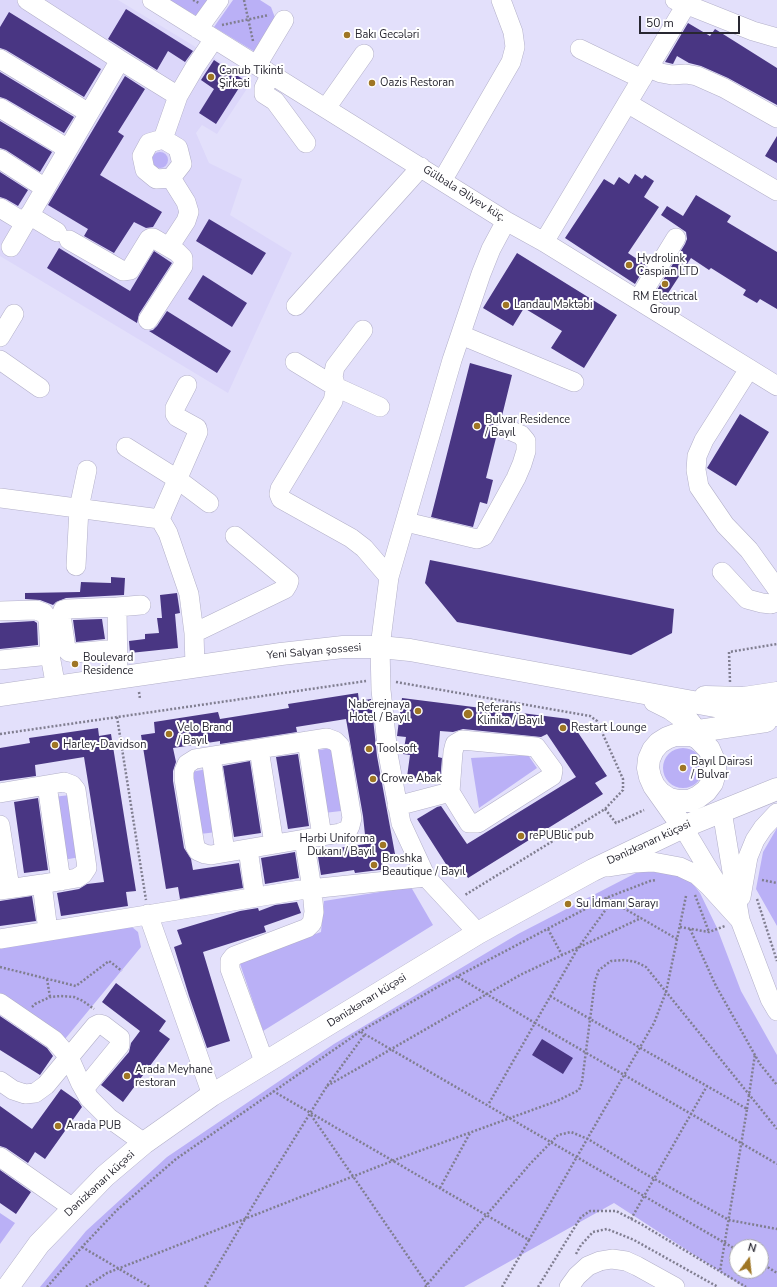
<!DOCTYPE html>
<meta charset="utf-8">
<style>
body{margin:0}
#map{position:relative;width:777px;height:1287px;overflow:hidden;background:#e3e0fb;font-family:"Nunito Sans",sans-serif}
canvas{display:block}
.north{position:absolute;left:729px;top:1239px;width:40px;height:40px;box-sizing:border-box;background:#fff;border:1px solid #a9a9ad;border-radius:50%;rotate:15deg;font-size:11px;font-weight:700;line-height:16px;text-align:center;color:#282731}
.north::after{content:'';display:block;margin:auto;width:14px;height:18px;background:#9f7624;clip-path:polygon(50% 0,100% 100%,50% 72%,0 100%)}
.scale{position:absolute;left:639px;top:16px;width:101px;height:18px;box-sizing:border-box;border:2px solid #282731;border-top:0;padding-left:5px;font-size:12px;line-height:14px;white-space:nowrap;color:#282731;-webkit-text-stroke:3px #fff;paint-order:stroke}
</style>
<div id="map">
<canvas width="777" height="1287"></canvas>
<div class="north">N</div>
<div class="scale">50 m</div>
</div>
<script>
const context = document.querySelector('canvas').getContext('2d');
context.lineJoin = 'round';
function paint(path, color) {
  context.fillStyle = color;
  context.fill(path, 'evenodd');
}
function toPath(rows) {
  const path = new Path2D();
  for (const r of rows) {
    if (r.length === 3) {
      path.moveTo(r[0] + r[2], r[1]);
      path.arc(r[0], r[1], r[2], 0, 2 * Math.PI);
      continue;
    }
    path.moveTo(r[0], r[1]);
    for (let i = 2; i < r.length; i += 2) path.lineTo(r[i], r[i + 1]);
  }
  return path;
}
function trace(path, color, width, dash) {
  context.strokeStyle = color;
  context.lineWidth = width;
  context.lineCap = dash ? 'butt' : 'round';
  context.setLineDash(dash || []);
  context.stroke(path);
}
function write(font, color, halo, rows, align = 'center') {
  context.font = font + ' "Nunito Sans",sans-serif';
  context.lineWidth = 4;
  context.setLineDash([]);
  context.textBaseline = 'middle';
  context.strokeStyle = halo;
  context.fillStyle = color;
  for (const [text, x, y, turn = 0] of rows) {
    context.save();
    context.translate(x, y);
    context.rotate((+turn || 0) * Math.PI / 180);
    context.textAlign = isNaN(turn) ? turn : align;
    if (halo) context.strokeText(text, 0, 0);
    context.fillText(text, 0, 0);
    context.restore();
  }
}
paint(toPath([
 [0,0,118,0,252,81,217,134,202,125,196,133,209,163,242,179,230,215,292,253,228,393,0,256]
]), '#dcd7fa');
paint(toPath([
 [169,0,213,0,200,18],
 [233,0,260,0,271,7,277,23,255,52,214,27],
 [160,160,8],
 [331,748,341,811,324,813,314,751],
 [683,768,20],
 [528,755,537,768,479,808,471,758],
 [207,769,217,832,200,834,191,772],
 [70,795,80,857,63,860,53,797],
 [777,828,777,926,756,889,763,852],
 [655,869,678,873,691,881,700,893,717,928,741,991,777,1055,777,1287,744,1287,614,1203,464,1287,40,1287,86,1231,167,1157,334,1044,518,934,636,873],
 [737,1247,761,1247,761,1271,737,1271],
 [411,887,433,925,263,1031,239,961,321,932,324,901],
 [132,927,138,932,141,947,65,1039,0,993,0,946],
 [0,1213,15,1223,0,1244]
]), '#bab0f6');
paint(toPath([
 [126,9,193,51,185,62,168,51,157,70,108,39],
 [9,12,101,69,84,97,6,50,0,48,0,27],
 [688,23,710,36,715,29,777,68,777,105,728,78,701,66,689,63,677,56,673,64,665,62],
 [214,60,244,80,216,124,199,113,214,89,201,80],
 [0,72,74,117,64,133,6,99,0,97],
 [125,76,145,89,118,132,124,136,100,175,162,212,153,227,146,228,134,222,114,253,84,236,88,229,48,205],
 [0,121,52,152,40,172,6,150,0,148],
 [777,136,777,163,765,156],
 [0,172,28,190,18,206,6,199,0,197],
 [635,174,642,179,645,175,654,181,644,197,659,207,628,253,646,265,635,284,565,238,604,179,614,185,619,177,629,184],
 [696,195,731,216,727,222,777,252,777,309,760,299,757,303,743,295,746,290,711,268,709,270,691,258,663,301,654,295,685,244,687,239,686,232,661,215,667,206,683,216],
 [209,219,266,253,252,275,196,241],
 [59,248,130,291,154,251,172,263,139,314,137,323,47,268],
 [517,253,617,315,584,368,551,348,562,331,524,308,513,326,483,308],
 [203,275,247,303,232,327,188,299],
 [167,311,231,351,217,373,149,331,153,330,157,326],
 [470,363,512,375,501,420,497,425,496,430,497,434,486,478,493,480,487,504,480,502,473,527,431,517],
 [740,414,769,432,736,486,707,468],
 [430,560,674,609,672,633,631,655,457,622,425,583],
 [111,577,125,578,124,595,66,598,56,602,53,605,40,600,25,599,25,593,80,592,81,582,111,583],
 [177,593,180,613,175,614,178,648,130,653,129,641,145,639,145,634,159,633,157,618,162,618,160,595],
 [102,619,105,639,76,642,73,620],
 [34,621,37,623,38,645,0,649,0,623],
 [358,693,359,701,371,699,377,756,395,854,385,855,387,869,355,873,354,870,321,875,317,851,366,844,363,816,346,719,296,727,297,732,220,744,220,741,173,748,176,762,173,771,173,781,184,848,191,859,193,870,239,863,243,888,180,899,178,887,166,889,141,735,155,733,154,722,218,712,220,719,289,708,288,704],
 [402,698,569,719,607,776,595,783,603,794,468,878,460,866,451,872,417,819,437,807,441,806,467,844,576,777,547,734,541,737,463,729,453,732,440,731,438,757,442,758,440,782,407,777,410,755,403,754,406,737,397,736],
 [98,728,99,736,111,734,136,891,126,892,128,906,61,916,57,893,79,889,87,884,104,882,84,757,35,765,36,776,0,781,0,748,30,743,29,738],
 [298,754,309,826,288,829,276,757],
 [250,761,261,833,234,837,223,766],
 [38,798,48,870,24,873,14,802],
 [295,852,299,878,265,884,261,858],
 [32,896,36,921,0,926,0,901],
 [297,902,301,913,264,926,266,932,203,952,230,1041,207,1048,189,996,174,947,182,944,177,930,240,911,258,908,259,911,275,905],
 [116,983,166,1021,159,1031,170,1039,123,1102,101,1085,129,1052,131,1043,140,1031,102,1002],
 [0,1016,47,1048,53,1056,40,1075,0,1050],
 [542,1039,573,1058,563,1074,532,1055],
 [61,1089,78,1101,82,1107,45,1159,35,1152,28,1163,6,1148,0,1146,0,1106,32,1129],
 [0,1170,31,1192,16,1214,0,1203]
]), '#493683');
const minor = toPath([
 [27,0,120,60,178,96,195,67,214,39],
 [152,0,506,221,544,242,777,386],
 [675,0,753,31,777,38],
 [198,29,219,0],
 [580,49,642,79],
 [0,59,89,113],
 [257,65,284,20],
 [649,68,661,73,672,75,686,74,697,76,724,88,777,118],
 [271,74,264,88,264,94,275,101,306,143],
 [627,103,777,191],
 [0,108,68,149],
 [326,108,364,54],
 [163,139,178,148,182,164,171,178,156,179,145,170,142,156,149,143,163,139],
 [163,139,178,96],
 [0,159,45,188],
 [442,181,511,62,515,47,513,32,501,0],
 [0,208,25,223],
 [29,215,57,232],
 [69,240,123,271,130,270,149,239,151,238,153,238,177,252,183,258,183,266,148,320],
 [544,242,686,5],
 [11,247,120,60],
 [169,247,186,221,189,212,186,202,171,178],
 [638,300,676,238],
 [296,306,421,167],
 [363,330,335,367,333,377,336,387,333,401,280,489,279,494,281,499,351,538,364,548,389,577],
 [461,335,574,382],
 [0,337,14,314],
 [0,360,40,388],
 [295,362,336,387,380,407],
 [749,369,704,440,697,456,696,470,699,487,725,525,749,550,777,589],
 [126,447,177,479,209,503],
 [0,498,160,519,168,533,189,594,194,633,195,666],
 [160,519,198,432,197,428,177,417,175,414,175,408,187,385],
 [406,522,477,539,484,536,516,478,522,464,526,451,526,441,521,435,507,429],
 [76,566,79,508,87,470],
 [722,572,747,599,762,603,771,604,777,602],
 [0,611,36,610,44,613,48,619,50,655,56,688],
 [194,633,285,589,288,584,289,581,235,536],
 [117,649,74,653,69,652,66,649,61,615,63,610,67,609,117,607],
 [0,660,50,655],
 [118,678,117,607,141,605],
 [327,738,335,741,340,746,352,818,350,826,348,830,340,833,211,855,205,854,198,851,195,846,184,779,184,771,187,764,195,759,327,738],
 [462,740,536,747,553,770,552,776,478,823,469,823,450,792,453,752,455,744,462,740],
 [307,741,322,836],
 [259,749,274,844],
 [211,757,225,852],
 [47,785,61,881],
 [0,793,64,782,72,785,76,790,87,868,83,874,77,878,42,884,0,890],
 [397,806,450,792],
 [722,811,740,920,770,999,777,1011],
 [0,825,10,888],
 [683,827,719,887],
 [248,849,255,897],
 [607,867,633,863,653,862,680,867,697,875,710,887,740,920],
 [42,884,48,931],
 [741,897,748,857,755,840,763,828,777,813],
 [148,914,212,1095],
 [478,933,426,877,401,823,388,754,381,690,380,647,389,577,452,360,481,274,491,249,506,221],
 [0,939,300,890,426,877],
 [0,1003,54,1040,69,1057,80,1082,89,1098,109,1118,144,1143],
 [265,1064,230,969,230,961,234,956,307,928,312,923,314,912,312,889,304,839],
 [0,1081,13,1090,25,1094,35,1093,46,1085,95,1026,99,1024,103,1025,120,1038,120,1045,84,1089],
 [0,1157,73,1208],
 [569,1287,577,1276,588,1266,600,1261,612,1259,626,1261,637,1266,675,1287]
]);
const major = toPath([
 [705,697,744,698,777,693]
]);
const highway = toPath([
 [0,695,281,654,343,647,380,647,410,650,742,711,777,715],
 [655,701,671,709,689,722,705,742],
 [685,733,766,721],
 [654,786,660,793,669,799,679,801,689,801,698,797,706,791,712,783,715,773,715,763,709,749,698,738,691,735,675,735,667,738,659,743,653,750,649,759,648,768,650,777,654,786,683,827],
 [8,1287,39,1244,105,1176,144,1143,212,1095,478,933,593,870,683,827,777,789]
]);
trace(minor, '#b2afc8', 20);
trace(major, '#b2afc8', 23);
trace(highway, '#b2afc8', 23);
trace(toPath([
 [193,0,199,3],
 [244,0,253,41],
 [222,25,269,15],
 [396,682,590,716,597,721,623,779,623,790,605,809,465,895],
 [730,682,729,652,777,644],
 [139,692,140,699],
 [117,717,146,900],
 [0,734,366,681],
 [605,809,616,823,644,810],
 [762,880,777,883],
 [695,895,709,932],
 [606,898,677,939],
 [757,899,777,961],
 [612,901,578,948,535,1023,777,1164],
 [680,927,709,932,725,926],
 [548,929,562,955],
 [690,929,716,986,760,1064,777,1085],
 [0,967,76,986,109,961,122,971],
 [458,977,535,1023,488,1105],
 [47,979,50,997],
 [550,996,747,1109,720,1271],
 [32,1007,35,1004,50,997,61,996,74,997,83,1001,94,1009],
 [361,1032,737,1250],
 [327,1086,520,975,641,918],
 [273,1091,529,1240,654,1023,666,992,686,896],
 [747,1109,755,1054],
 [311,1115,429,1287],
 [440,1188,470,1133],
 [631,1219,707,1086],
 [82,1247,150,1287],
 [576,1254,581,1245,593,1232,607,1229,634,1240,718,1287],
 [761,1263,777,1273],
 [47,1287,82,1247,117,1210,176,1159,361,1031,441,985,606,898,650,881,656,880],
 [86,1287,107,1273,400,1158,557,1101,579,1090,582,1082,595,981,599,970,611,961,624,960,636,962,646,967,777,1129],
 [205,1287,258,1197,327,1086,365,1034],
 [425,1287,530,1164,558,1135,571,1132,588,1139,642,1172,729,1220,777,1229],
 [502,1287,529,1240],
 [538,1287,581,1217,590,1211,616,1211,641,1224,746,1287]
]), '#807e90', 2.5, [2, 2]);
trace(minor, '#fff', 19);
trace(major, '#fff', 22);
trace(highway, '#fff', 22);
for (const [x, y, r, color] of [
 [347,35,4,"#9f7624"],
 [211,77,4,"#9f7624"],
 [372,83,4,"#9f7624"],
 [629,265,4,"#9f7624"],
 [665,284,4,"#9f7624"],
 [506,305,4,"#9f7624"],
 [477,426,4,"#9f7624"],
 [75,664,4,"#9f7624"],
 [418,711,4,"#9f7624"],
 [468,714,5,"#9f7624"],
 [563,728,4,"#9f7624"],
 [169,734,4,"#9f7624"],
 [55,745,4,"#9f7624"],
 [369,749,4,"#9f7624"],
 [683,768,4,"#9f7624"],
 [373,779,4,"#9f7624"],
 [521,836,4,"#9f7624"],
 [383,845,4,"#9f7624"],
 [374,865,4,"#9f7624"],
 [568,904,4,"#9f7624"],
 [127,1076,4,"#9f7624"],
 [58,1126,4,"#9f7624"]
]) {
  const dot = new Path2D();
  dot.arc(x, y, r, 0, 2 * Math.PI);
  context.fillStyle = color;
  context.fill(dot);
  trace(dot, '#fff', 1.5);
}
write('11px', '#282731', '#fff', [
 ["Bakı Gecələri",355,35],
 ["Cənub Tikinti",219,71],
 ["Şirkəti",219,84],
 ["Oazis Restoran",380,83],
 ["Hydrolink",637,259],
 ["Caspian LTD",637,272],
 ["RM Electrical",665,297,"center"],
 ["Group",665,310,"center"],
 ["Landau Məktəbi",514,305],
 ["Bulvar Residence",485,420],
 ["/ Bayıl",485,433],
 ["Boulevard",83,658],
 ["Residence",83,671],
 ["Naberejnaya",410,705,"right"],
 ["Hotel / Bayıl",410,718,"right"],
 ["Referans",477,708],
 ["Klinika / Bayıl",477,721],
 ["Velo Brand",177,728],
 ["/ Bayıl",177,741],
 ["Restart Lounge",571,728],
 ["Harley-Davidson",63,745],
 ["Toolsoft",377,749],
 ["Bayıl Dairəsi",691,762],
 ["/ Bulvar",691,775],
 ["Crowe Abak",381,779],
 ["rePUBlic pub",529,836],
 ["Hərbi Uniforma",375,839,"right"],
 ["Dukanı / Bayıl",375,852,"right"],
 ["Broshka",382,859],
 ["Beautique / Bayıl",382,872],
 ["Su İdmanı Sarayı",576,904],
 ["Arada Meyhane",135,1070],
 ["restoran",135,1083],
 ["Arada PUB",66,1126]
], 'left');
write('11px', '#282731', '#fff', [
 ["Gülbala Əliyev küç.",464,194,32],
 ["Yeni Salyan şossesi",314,652,-5],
 ["Dənizkənarı küçəsi",649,843,-25],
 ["Dənizkənarı küçəsi",367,1001,-32],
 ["Dənizkənarı küçəsi",100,1184,-43]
]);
</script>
